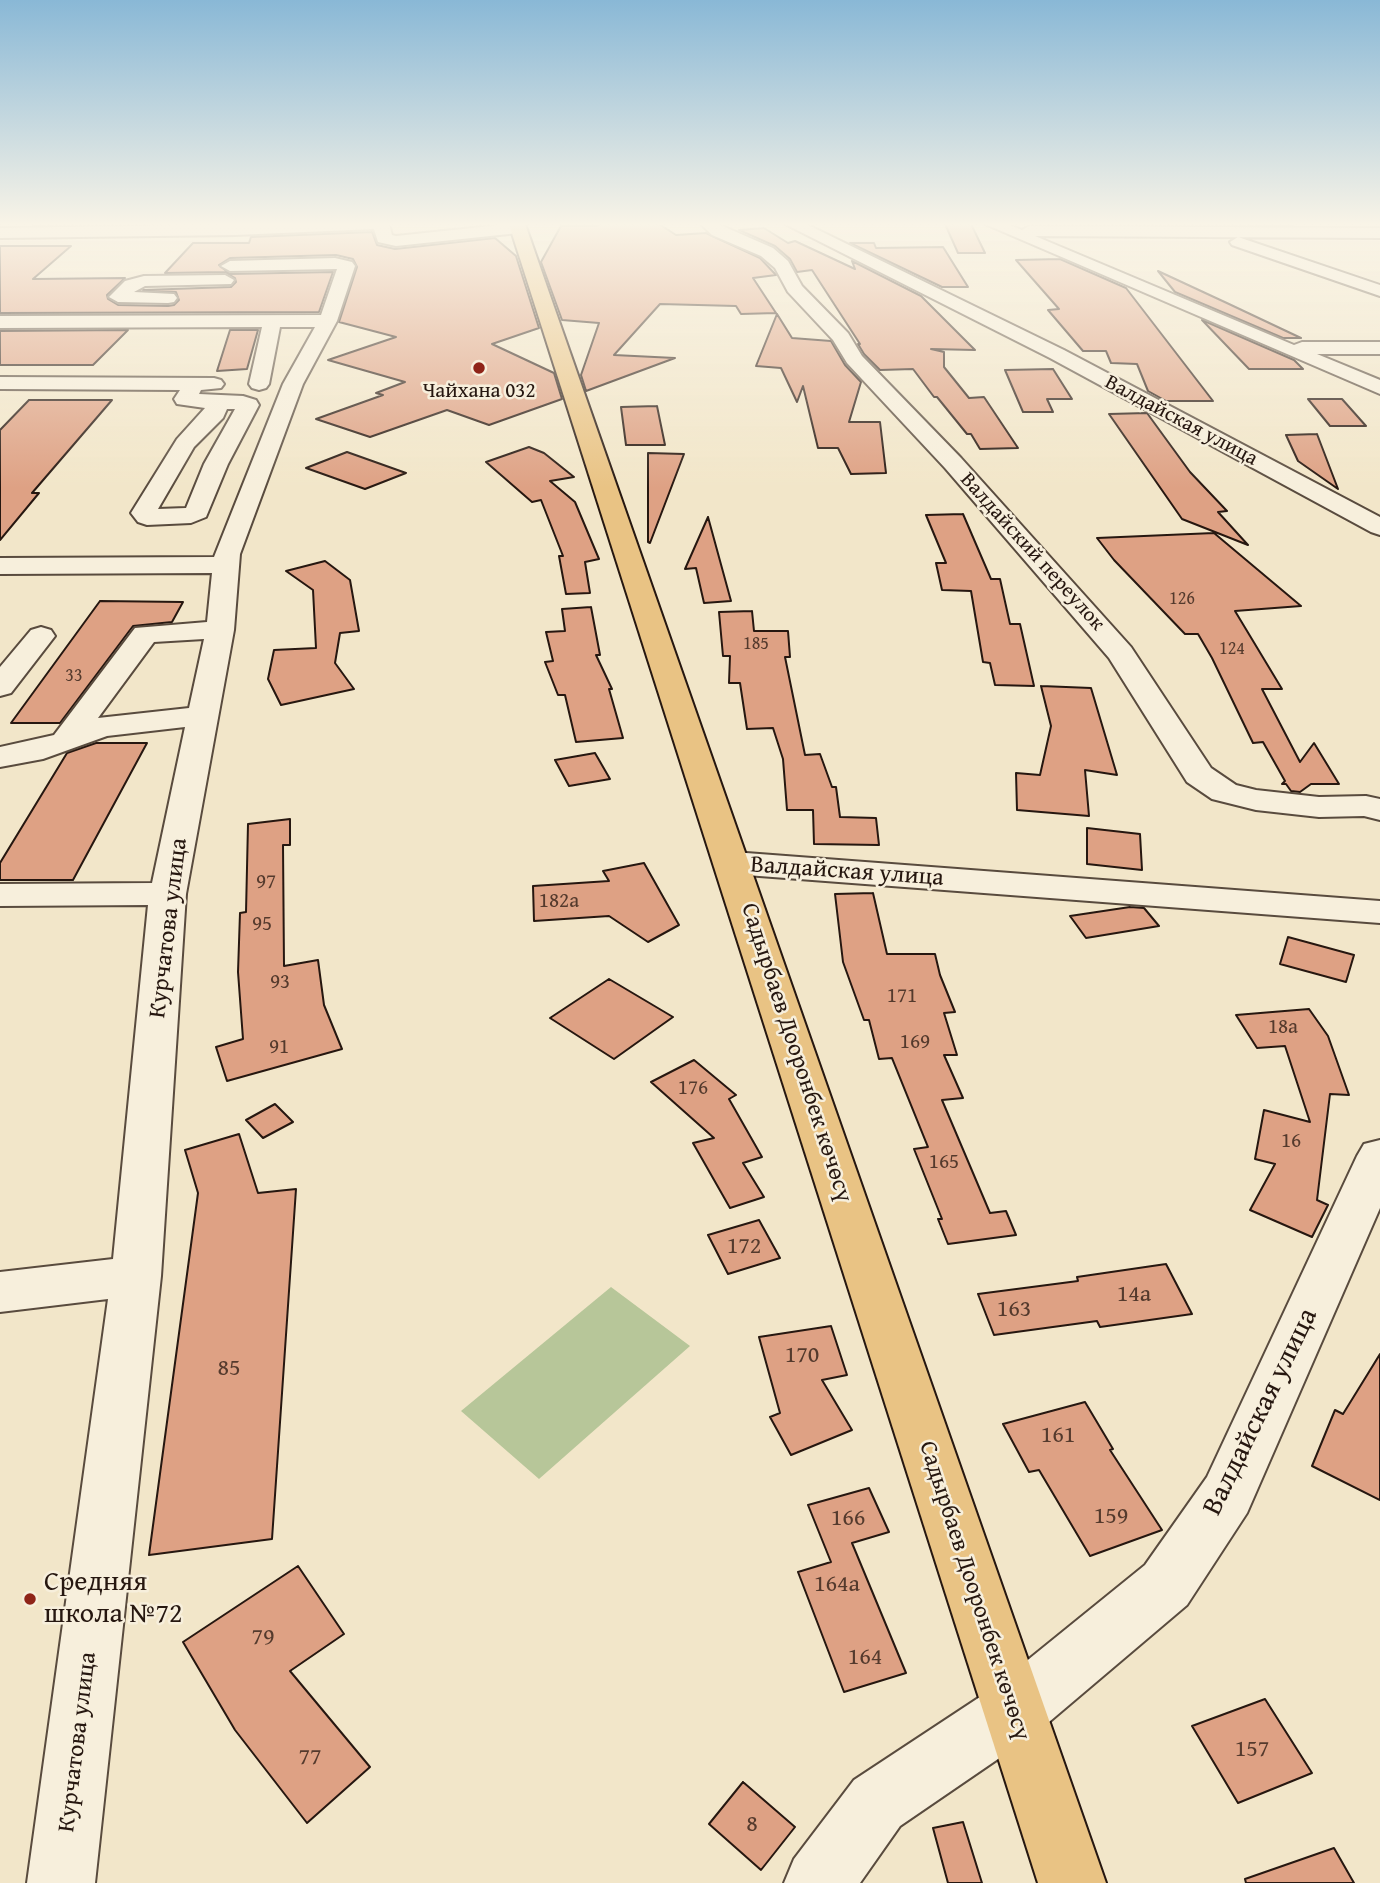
<!DOCTYPE html>
<meta charset="utf-8">
<style>
body{margin:0}
canvas{display:block;background:#f2e6c9}
</style>
<canvas width="1380" height="1883"></canvas>
<script>
const context = document.querySelector('canvas').getContext('2d');
context.lineJoin = 'round';
function paint(path, color) {
  context.fillStyle = color;
  context.fill(path, 'evenodd');
}
function toPath(rows) {
  const path = new Path2D();
  for (const r of rows) {
    path.moveTo(r[0], r[1]);
    for (let i = 2; i < r.length; i += 2) path.lineTo(r[i], r[i + 1]);
  }
  return path;
}
function trace(path, color, width, dash) {
  context.strokeStyle = color;
  context.lineWidth = width;
  context.lineCap = dash ? 'butt' : 'round';
  context.setLineDash(dash || []);
  context.stroke(path);
}
function write(font, color, halo, rows, align = 'center') {
  context.font = font + ' "Gentium Book Plus",serif';
  context.lineWidth = 5;
  context.setLineDash([]);
  context.textBaseline = 'middle';
  context.strokeStyle = halo;
  context.fillStyle = color;
  for (const [text, x, y, turn = 0] of rows) {
    context.save();
    context.translate(x, y);
    context.rotate((+turn || 0) * Math.PI / 180);
    context.textAlign = isNaN(turn) ? turn : align;
    if (halo) context.strokeText(text, 0, 0);
    context.fillText(text, 0, 0);
    context.restore();
  }
}
paint(toPath([
 [611,1287,690,1346,539,1479,461,1411]
]), '#b7c699');
const building = toPath([
 [600,224,659,224,676,235,706,233,760,258,776,275,753,278,776,313,741,314,736,306,660,304,614,355,675,358,586,391,581,375,599,323,562,320,541,262,561,226,597,226,600,224],
 [945,224,971,224,985,253,958,253,945,224],
 [764,228,788,243,795,241,855,269,852,261,921,296,975,350,931,349,944,352,944,367,969,398,984,397,1018,448,980,449,971,434,967,434,937,397,934,397,913,369,880,370,864,354,858,344,860,344,812,270,797,272,790,259,775,246,739,230,764,228],
 [372,232,377,245,395,249,495,238,516,256,539,328,492,344,554,373,562,399,489,425,447,410,370,437,316,419,383,395,376,393,405,382,328,360,396,337,339,322,357,267,353,259,336,255,230,258,219,265,230,274,333,272,319,312,0,313,0,246,71,246,33,279,125,278,107,295,108,299,118,305,168,306,174,305,179,300,176,292,143,290,231,287,236,282,235,278,225,272,165,273,193,243,249,243,251,237,372,232],
 [850,243,874,243,876,248,943,247,968,287,942,287,850,243],
 [1060,259,1126,288,1213,401,1166,401,1148,391,1137,364,1111,363,1106,351,1083,351,1048,310,1059,309,1016,260,1060,259],
 [1158,271,1229,304,1301,338,1283,338,1175,292,1158,271],
 [777,314,792,338,831,341,845,365,861,382,849,422,880,422,886,473,851,474,838,448,818,448,803,386,797,402,781,368,756,366,777,314],
 [1202,320,1294,360,1303,369,1249,369,1202,320],
 [128,330,93,365,0,365,0,331,128,330],
 [230,330,258,330,247,369,217,371,230,330],
 [1053,369,1072,399,1047,399,1053,412,1023,412,1005,370,1053,369],
 [1308,399,1342,399,1366,426,1330,426,1308,399],
 [29,400,112,400,32,493,39,493,0,540,0,430,29,400],
 [657,406,665,445,626,445,621,407,657,406],
 [1147,413,1190,472,1227,511,1218,512,1248,545,1182,519,1109,414,1147,413],
 [1317,434,1338,489,1298,461,1286,435,1317,434],
 [529,447,544,453,574,477,550,481,575,502,599,559,585,562,590,593,566,594,559,556,563,556,541,500,532,502,486,462,529,447],
 [347,452,406,473,365,489,306,468,347,452],
 [648,453,684,454,650,543,648,542,648,453],
 [963,514,991,579,1000,579,1010,624,1020,624,1034,686,995,685,990,663,983,662,971,591,942,590,936,563,946,563,926,515,963,514],
 [708,517,731,601,704,603,696,568,685,569,708,517],
 [1214,533,1301,606,1235,611,1282,689,1262,689,1300,762,1314,743,1339,784,1311,784,1300,792,1291,791,1286,784,1282,784,1285,781,1263,742,1253,743,1212,658,1198,634,1185,634,1114,560,1097,538,1214,533],
 [325,561,350,580,359,631,340,633,335,663,354,689,281,705,268,679,274,650,316,648,313,590,286,571,325,561],
 [100,601,183,602,172,622,133,626,60,723,11,723,100,601],
 [591,607,600,655,596,655,612,689,609,689,623,738,576,742,565,695,558,695,545,662,553,661,546,632,565,631,562,609,591,607],
 [752,611,754,631,788,631,790,657,785,657,805,755,820,754,832,787,836,787,840,817,876,818,879,845,814,844,813,810,787,810,783,759,773,728,747,729,740,683,729,683,730,656,723,656,719,612,752,611],
 [1041,686,1091,688,1117,775,1085,770,1089,816,1017,810,1016,773,1040,775,1051,726,1041,686],
 [96,743,147,743,73,880,0,880,0,863,67,753,96,743],
 [595,753,610,779,569,786,555,760,595,753],
 [290,819,290,845,283,845,284,966,318,960,324,1005,342,1049,227,1081,216,1047,243,1039,238,972,240,913,246,912,248,824,290,819],
 [1087,828,1140,834,1142,870,1087,864,1087,828],
 [644,863,679,925,648,942,609,916,534,921,533,886,609,881,603,871,644,863],
 [873,893,887,954,935,954,940,975,955,1012,944,1013,957,1055,944,1055,963,1098,942,1100,990,1213,1006,1211,1016,1235,948,1244,938,1219,942,1219,914,1149,928,1147,892,1058,879,1059,869,1020,864,1020,843,962,835,894,873,893],
 [1130,907,1144,908,1159,926,1086,938,1070,916,1130,907],
 [1288,937,1354,955,1346,982,1280,964,1288,937],
 [609,979,673,1017,614,1059,550,1018,609,979],
 [1309,1009,1328,1036,1349,1095,1330,1094,1317,1200,1328,1205,1312,1237,1250,1210,1275,1164,1255,1159,1264,1110,1310,1122,1285,1046,1257,1048,1236,1015,1309,1009],
 [694,1060,736,1095,729,1099,762,1157,743,1163,764,1197,730,1208,693,1143,714,1138,651,1082,694,1060],
 [275,1104,293,1122,263,1138,246,1120,275,1104],
 [239,1134,258,1193,296,1189,272,1539,149,1555,198,1193,185,1150,239,1134],
 [759,1220,780,1258,728,1274,708,1235,759,1220],
 [1166,1264,1192,1314,1100,1327,1097,1321,994,1335,978,1294,1078,1281,1077,1277,1166,1264],
 [831,1326,847,1375,822,1380,852,1430,791,1455,770,1417,780,1413,759,1337,831,1326],
 [1380,1354,1380,1500,1312,1466,1335,1410,1343,1414,1380,1354],
 [1085,1402,1113,1449,1110,1450,1162,1530,1090,1556,1039,1470,1029,1472,1003,1424,1085,1402],
 [869,1488,889,1532,852,1543,906,1673,844,1692,798,1572,831,1562,808,1505,869,1488],
 [298,1566,344,1634,290,1671,370,1767,307,1823,235,1730,183,1642,298,1566],
 [1265,1699,1312,1773,1238,1803,1192,1726,1265,1699],
 [743,1782,795,1827,761,1870,709,1824,743,1782],
 [963,1822,982,1883,948,1883,933,1828,963,1822],
 [1334,1848,1354,1883,1246,1883,1245,1879,1334,1848]
]);
paint(building, '#dea184');
trace(building, '#261710', 2);
const minor = toPath([
 [263,224,389,224,392,235,396,236,510,224,524,225,526,228,518,233,396,246,378,242,374,229,235,235,0,238,0,228,263,224],
 [701,224,718,224,773,248,788,261,802,286,848,333,862,356,961,458,1131,647,1211,768,1236,785,1256,790,1319,797,1366,796,1380,799,1380,820,1364,816,1319,817,1256,810,1212,799,1187,782,1109,658,945,468,847,363,833,340,788,292,775,268,761,256,712,235,701,224],
 [785,224,806,224,1064,350,1380,517,1380,535,1371,532,1050,358,785,224],
 [985,224,1007,224,1022,230,1029,226,1380,228,1380,238,1035,236,1294,345,1302,342,1380,342,1380,354,1317,354,1380,380,1380,394,985,224],
 [1238,237,1380,285,1380,296,1232,245,1230,242,1238,237],
 [335,258,352,262,355,266,337,321,303,384,240,554,234,630,186,894,161,1276,95,1883,27,1883,108,1299,0,1312,0,1272,113,1259,148,905,0,906,0,884,152,883,185,727,107,736,43,759,0,767,0,747,54,735,135,628,207,622,212,573,0,574,0,558,214,557,283,384,315,327,280,327,269,384,266,388,259,390,252,388,249,384,262,327,0,328,0,316,321,315,337,269,230,271,221,266,230,261,335,258],
 [204,639,189,708,98,718,154,642,204,639],
 [225,275,234,280,231,284,145,286,134,292,174,294,177,298,174,302,168,303,118,302,109,297,125,281,144,276,225,275],
 [0,377,214,378,221,380,224,384,221,388,201,390,199,394,243,396,256,400,259,405,228,464,206,517,191,523,147,525,138,522,131,513,177,439,205,408,177,404,174,399,180,390,0,389,0,377],
 [227,409,235,409,204,464,186,508,158,509,194,447,223,418,227,409],
 [41,627,51,630,55,636,11,693,0,696,0,667,31,630,41,627],
 [733,852,1380,901,1380,923,733,874,720,871,715,863,720,855,733,852],
 [1380,1140,1380,1208,1247,1513,1187,1605,1036,1733,900,1826,860,1883,784,1883,794,1859,854,1780,992,1689,1145,1565,1207,1477,1357,1156,1364,1144,1380,1140]
]);
const major = toPath([
 [509,224,525,224,1106,1883,1038,1883,509,224]
]);
trace(minor, '#594b3e', 4);
trace(major, '#261710', 4);
paint(minor, '#f7efdc');
paint(major, '#e9c384');
const sky = context.createLinearGradient(0, 0, 0, 488);
sky.addColorStop(0, '#89b8d6');
sky.addColorStop(0.46, '#f9f4e7');
sky.addColorStop(1, '#f9f4e700');
context.fillStyle = sky;
context.fillRect(0, 0, 1380, 488);
for (const [x, y, r, color] of [
 [479,368,7,"#8f2418"],
 [30,1599,7,"#8f2418"]
]) {
  const dot = new Path2D();
  dot.arc(x, y, r, 0, 2 * Math.PI);
  context.fillStyle = color;
  context.fill(dot);
  trace(dot, '#f7efdc', 2.5);
}
write('18px', '#543a2d', null, [
 ["126",1182,599],
 ["185",756,644],
 ["124",1232,649],
 ["33",74,676]
]);
write('21px', '#261710', '#f7efdc', [
 ["Чайхана 032",479,392]
]);
write('21px', '#261710', '#f7efdc', [
 ["Валдайская улица",1181,421,28],
 ["Валдайский переулок",1032,552,48]
]);
write('21px', '#543a2d', null, [
 ["97",266,883],
 ["182а",559,902],
 ["95",262,925],
 ["93",280,983],
 ["171",902,997],
 ["18а",1283,1028],
 ["169",915,1043],
 ["91",279,1048],
 ["176",693,1089],
 ["16",1291,1142],
 ["165",944,1163]
]);
write('24px', '#261710', '#f7efdc', [
 ["Валдайская улица",847,872,4],
 ["Курчатова улица",169,928,-83],
 ["Садырбаев Дооронбек көчөсү",796,1053,72],
 ["Садырбаев Дооронбек көчөсү",974,1591,72],
 ["Курчатова улица",78,1742,-83]
]);
write('24px', '#543a2d', null, [
 ["172",744,1247],
 ["14а",1134,1295],
 ["163",1014,1310],
 ["170",802,1356],
 ["85",229,1369],
 ["161",1058,1436],
 ["159",1111,1517],
 ["166",848,1519],
 ["164а",837,1585],
 ["79",263,1638],
 ["164",865,1658],
 ["157",1252,1750],
 ["77",310,1758],
 ["8",752,1825]
]);
write('28px', '#261710', '#f7efdc', [
 ["Валдайская улица",1261,1412,-64]
]);
write('28px', '#261710', '#f7efdc', [
 ["Средняя",44,1583],
 ["школа №72",44,1615]
], 'left');
</script>
